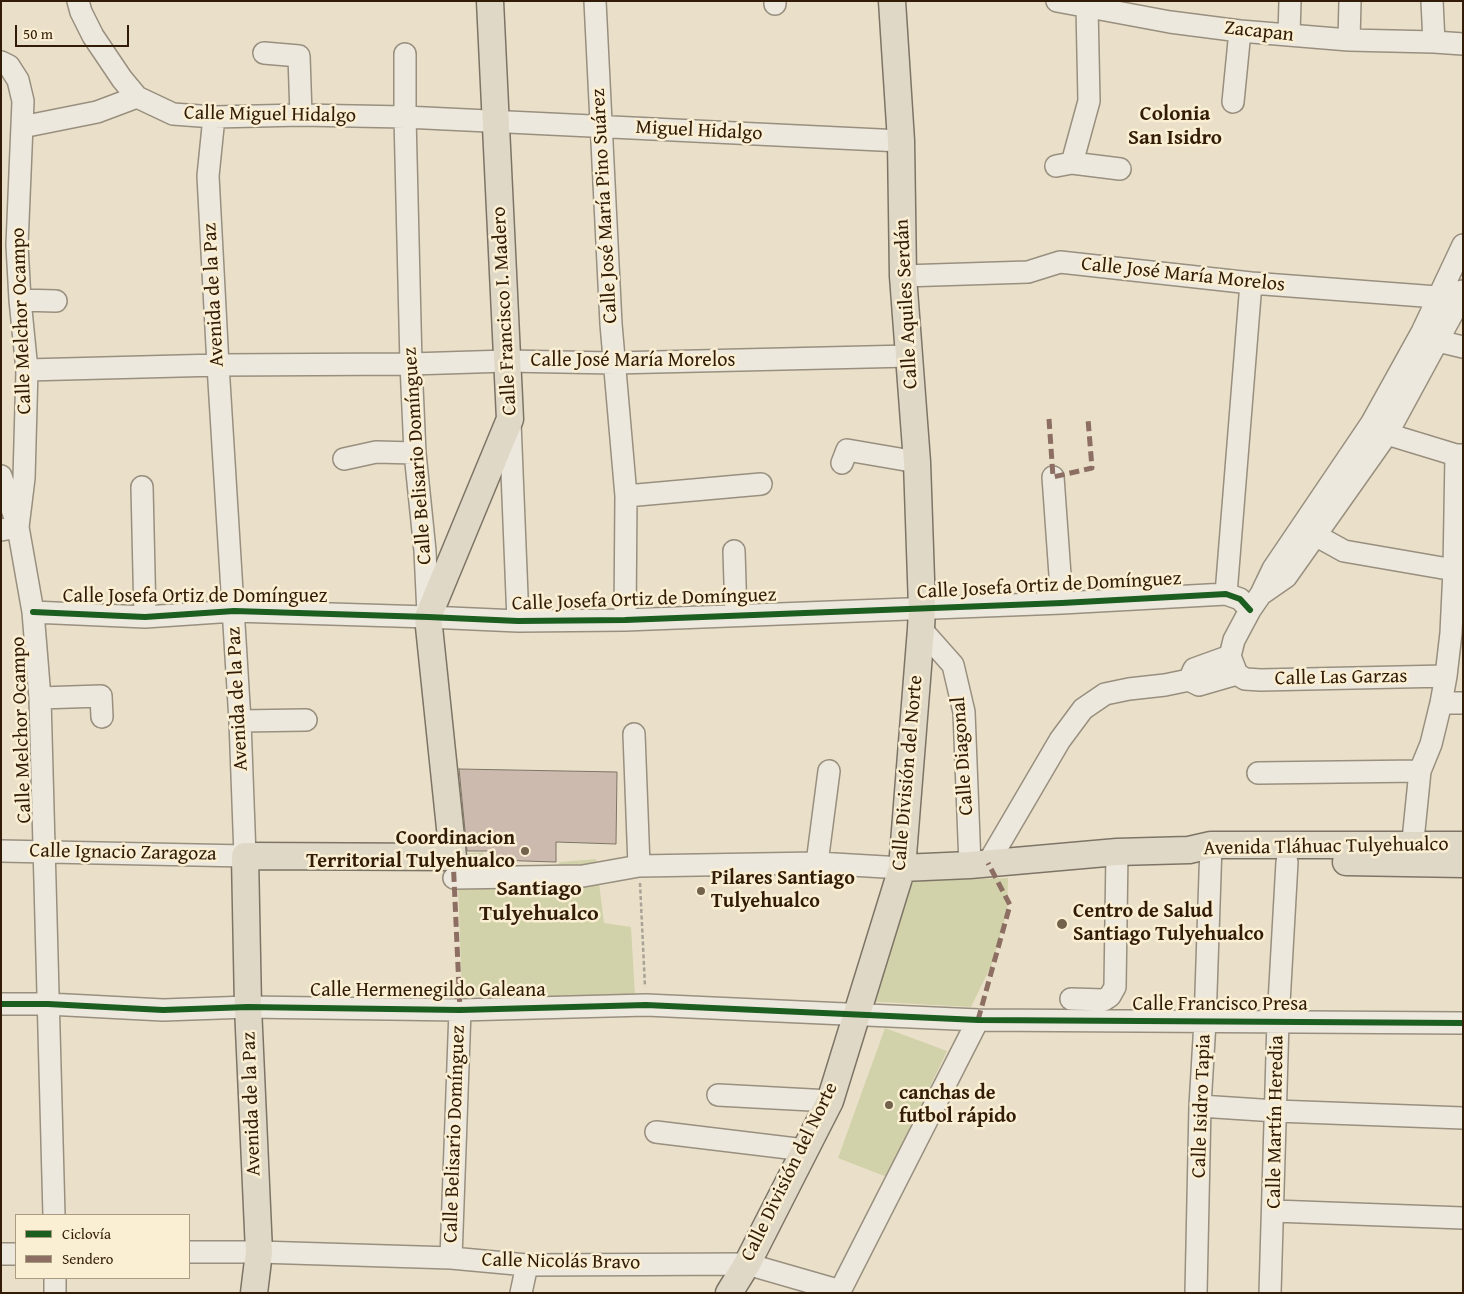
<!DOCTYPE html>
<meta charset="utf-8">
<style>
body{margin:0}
#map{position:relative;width:1464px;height:1294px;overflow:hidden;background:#eae0c9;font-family:"Gentium Book Plus",serif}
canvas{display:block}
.frame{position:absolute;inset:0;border:2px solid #321c07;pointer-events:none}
.legend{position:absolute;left:15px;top:1214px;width:175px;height:65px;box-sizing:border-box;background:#faefd3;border:1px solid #aa9b81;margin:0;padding:6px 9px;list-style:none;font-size:15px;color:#321c07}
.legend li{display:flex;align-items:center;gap:10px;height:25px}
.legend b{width:25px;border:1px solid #aa9b81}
.scale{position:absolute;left:15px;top:25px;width:114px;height:22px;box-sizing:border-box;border:2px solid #321c07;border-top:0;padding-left:6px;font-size:15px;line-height:18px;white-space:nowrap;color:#321c07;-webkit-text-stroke:4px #faefd3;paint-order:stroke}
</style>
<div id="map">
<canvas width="1464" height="1294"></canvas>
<div class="frame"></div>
<ul class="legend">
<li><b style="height:6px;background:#1b5e20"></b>Ciclovía</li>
<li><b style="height:6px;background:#8d6e63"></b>Sendero</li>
</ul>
<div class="scale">50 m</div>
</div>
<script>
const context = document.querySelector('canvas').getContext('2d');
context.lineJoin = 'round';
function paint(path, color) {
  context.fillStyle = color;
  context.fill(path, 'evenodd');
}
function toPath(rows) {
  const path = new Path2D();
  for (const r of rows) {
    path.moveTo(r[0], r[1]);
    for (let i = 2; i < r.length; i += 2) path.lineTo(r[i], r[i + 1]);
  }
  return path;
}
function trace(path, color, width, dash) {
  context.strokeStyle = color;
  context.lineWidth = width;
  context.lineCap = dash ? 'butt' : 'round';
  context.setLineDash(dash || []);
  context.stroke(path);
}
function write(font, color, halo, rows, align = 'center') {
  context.font = font + ' "Gentium Book Plus",serif';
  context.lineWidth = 5;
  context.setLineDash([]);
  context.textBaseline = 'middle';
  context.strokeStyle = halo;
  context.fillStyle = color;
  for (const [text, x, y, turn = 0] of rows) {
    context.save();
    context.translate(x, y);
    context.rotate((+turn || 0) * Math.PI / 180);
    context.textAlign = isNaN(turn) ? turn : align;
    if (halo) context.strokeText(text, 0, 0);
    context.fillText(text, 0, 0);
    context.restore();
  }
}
paint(toPath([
 [483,852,488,867,555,868,560,862,596,859,604,923,631,927,635,996,462,996,457,854],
 [1008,878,1007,912,992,964,971,1007,862,1001,903,882],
 [885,1028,947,1051,887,1177,838,1158]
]), '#d1d1aa');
const building = toPath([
 [459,769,617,772,616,844,556,842,556,862,494,860,494,851,467,851,459,769]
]);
paint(building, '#cdbaae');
trace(building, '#7d7466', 1);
const minor = toPath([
 [78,1,81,12,93,36,122,79,137,97,173,114,214,117,301,115,405,117,901,141],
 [595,1,611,324,626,496,625,620],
 [775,1,775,4],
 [1057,1,1170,22,1240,31,1349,40,1434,42,1463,44],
 [1432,1,1434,42],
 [1289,35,1290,1],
 [1349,40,1350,1],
 [264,53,299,56,301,115],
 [405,54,405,117,411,364,415,453,425,551,428,614],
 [1,62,9,66,18,80,23,101,17,245,20,300,27,370,24,478,18,527,33,612,40,698,54,1215],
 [1233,102,1240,31],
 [22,127,97,112,137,97],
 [1072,163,1089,101,1087,7],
 [1056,166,1072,163,1120,169],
 [903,276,1028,272,1060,262,1251,283,1437,297,1463,291],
 [20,300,56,301],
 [1438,341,1463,347],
 [27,370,218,365,411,364,507,361,614,363,909,356],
 [510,422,518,621],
 [1376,427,1387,434,1456,455,1463,455],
 [344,459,376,452,415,453],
 [842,463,847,450,917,462],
 [1,476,18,527,1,530],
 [1053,477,1062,603],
 [142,487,145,617],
 [626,496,761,484],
 [1315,535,1344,551,1454,570],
 [734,551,736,615],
 [1263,593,1286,577,1387,434,1463,294],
 [1226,594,1251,283],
 [33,612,145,617,234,611,428,617,518,621,625,620,1062,603,1226,594,1240,599,1250,610],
 [921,629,953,665,964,712,970,865],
 [1237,674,1230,656,1234,640,1250,610,1261,594,1273,569,1371,424,1422,332,1463,245],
 [1237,674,1245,679,1261,680,1446,676],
 [1189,680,1194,669,1230,656],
 [40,698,101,696,102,717],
 [1441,703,1463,703],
 [240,721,306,720],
 [634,734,639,866],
 [1258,773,1420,771],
 [1,851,245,856,240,721,218,365,208,176,214,117],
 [1411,860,1420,771,1431,744,1441,703,1446,676,1451,633,1454,570,1456,455],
 [817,863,829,771],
 [988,863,1060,740,1083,709,1105,694,1129,689,1165,685,1189,680,1199,685,1237,674],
 [454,878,583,876,639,866,817,863,902,868],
 [1071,999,1104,1000,1110,996,1115,987,1117,852],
 [1,1004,48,1004,163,1010,248,1007,460,1010,646,1005,978,1020,1463,1023],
 [718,1095,830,1101],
 [1200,1106,1276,1111,1463,1118],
 [656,1132,805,1150],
 [1274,1211,1463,1218],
 [189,1252,259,1252,451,1258,527,1265,747,1264,841,1291],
 [1,1254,16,1254],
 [451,1258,460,1010],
 [55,1278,55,1293],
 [521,1293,527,1265],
 [839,1293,978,1020],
 [1196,1293,1200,1106,1205,1022,1211,845],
 [1270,1293,1278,1021,1287,862]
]);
const major = toPath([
 [1346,862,1463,864],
 [902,868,970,865,1117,852,1189,850,1211,845,1463,845],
 [254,1293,259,1252,248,1007,245,856,453,857,428,617,510,419,490,1],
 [729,1293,747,1264,830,1101,902,868,921,629,922,608,917,462,903,276,901,141,892,1]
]);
trace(minor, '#988f7f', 24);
trace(major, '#7d7466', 29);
trace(toPath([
 [640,883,645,987]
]), '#a9a297', 2.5, [4, 2.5]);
trace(minor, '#ede8dd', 21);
trace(major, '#e0d8c7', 26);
trace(toPath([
 [1049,419,1053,477,1092,468,1088,419],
 [453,857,460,1010],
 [978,1020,1010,905,988,863]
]), '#8d6e63', 5, [10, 5]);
trace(toPath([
 [33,612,145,617,234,611,428,617,518,621,625,620,1062,603,1226,594,1240,599,1250,610],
 [1,1004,48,1004,163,1010,248,1007,460,1010,646,1005,978,1020,1463,1023]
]), '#1b5e20', 6);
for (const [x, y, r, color] of [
 [525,851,5,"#72614b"],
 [701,891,5,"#72614b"],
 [1062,924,6,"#72614b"],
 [889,1105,5,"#72614b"]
]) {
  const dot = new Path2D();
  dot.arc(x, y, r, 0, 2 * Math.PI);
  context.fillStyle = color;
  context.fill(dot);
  trace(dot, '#faefd3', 2);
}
write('20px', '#321c07', '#faefd3', [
 ["Zacapan",1259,32,6],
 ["Calle Miguel Hidalgo",270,115,1],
 ["Miguel Hidalgo",699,131,3],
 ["Calle José María Pino Suárez",605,206,-93],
 ["Calle José María Morelos",1183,275,6],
 ["Avenida de la Paz",214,295,-93],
 ["Calle Aquiles Serdán",907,304,-93],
 ["Calle Francisco I. Madero",505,311,-93],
 ["Calle Melchor Ocampo",22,321,-92],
 ["Calle José María Morelos",633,361],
 ["Calle Belisario Domínguez",418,456,-94],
 ["Calle Josefa Ortiz de Domínguez",1049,586,-3],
 ["Calle Josefa Ortiz de Domínguez",195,597],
 ["Calle Josefa Ortiz de Domínguez",644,600,-2],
 ["Calle Las Garzas",1341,678,-1],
 ["Avenida de la Paz",238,699,-93],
 ["Calle Melchor Ocampo",22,730,-92],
 ["Calle Diagonal",963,756,-94],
 ["Calle División del Norte",908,773,-85],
 ["Avenida Tláhuac Tulyehualco",1326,847,-1],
 ["Calle Ignacio Zaragoza",123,853,1],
 ["Calle Hermenegildo Galeana",428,991],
 ["Calle Francisco Presa",1220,1005],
 ["Avenida de la Paz",252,1104,-92],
 ["Calle Isidro Tapia",1202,1106,-88],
 ["Calle Martín Heredia",1276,1122,-89],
 ["Calle Belisario Domínguez",455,1134,-88],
 ["Calle División del Norte",790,1172,-64],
 ["Calle Nicolás Bravo",561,1262,1]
]);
write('bold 20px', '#321c07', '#faefd3', [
 ["Coordinacion",515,839,"right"],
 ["Territorial Tulyehualco",515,862,"right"],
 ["Pilares Santiago",711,879],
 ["Tulyehualco",711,902],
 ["Centro de Salud",1073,912],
 ["Santiago Tulyehualco",1073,935],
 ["canchas de",899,1094],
 ["futbol rápido",899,1117]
], 'left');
write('bold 21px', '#321c07', '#faefd3', [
 ["Colonia",1175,115],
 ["San Isidro",1175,139]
]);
write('bold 22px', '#321c07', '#faefd3', [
 ["Santiago",539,889],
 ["Tulyehualco",539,914]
]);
</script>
